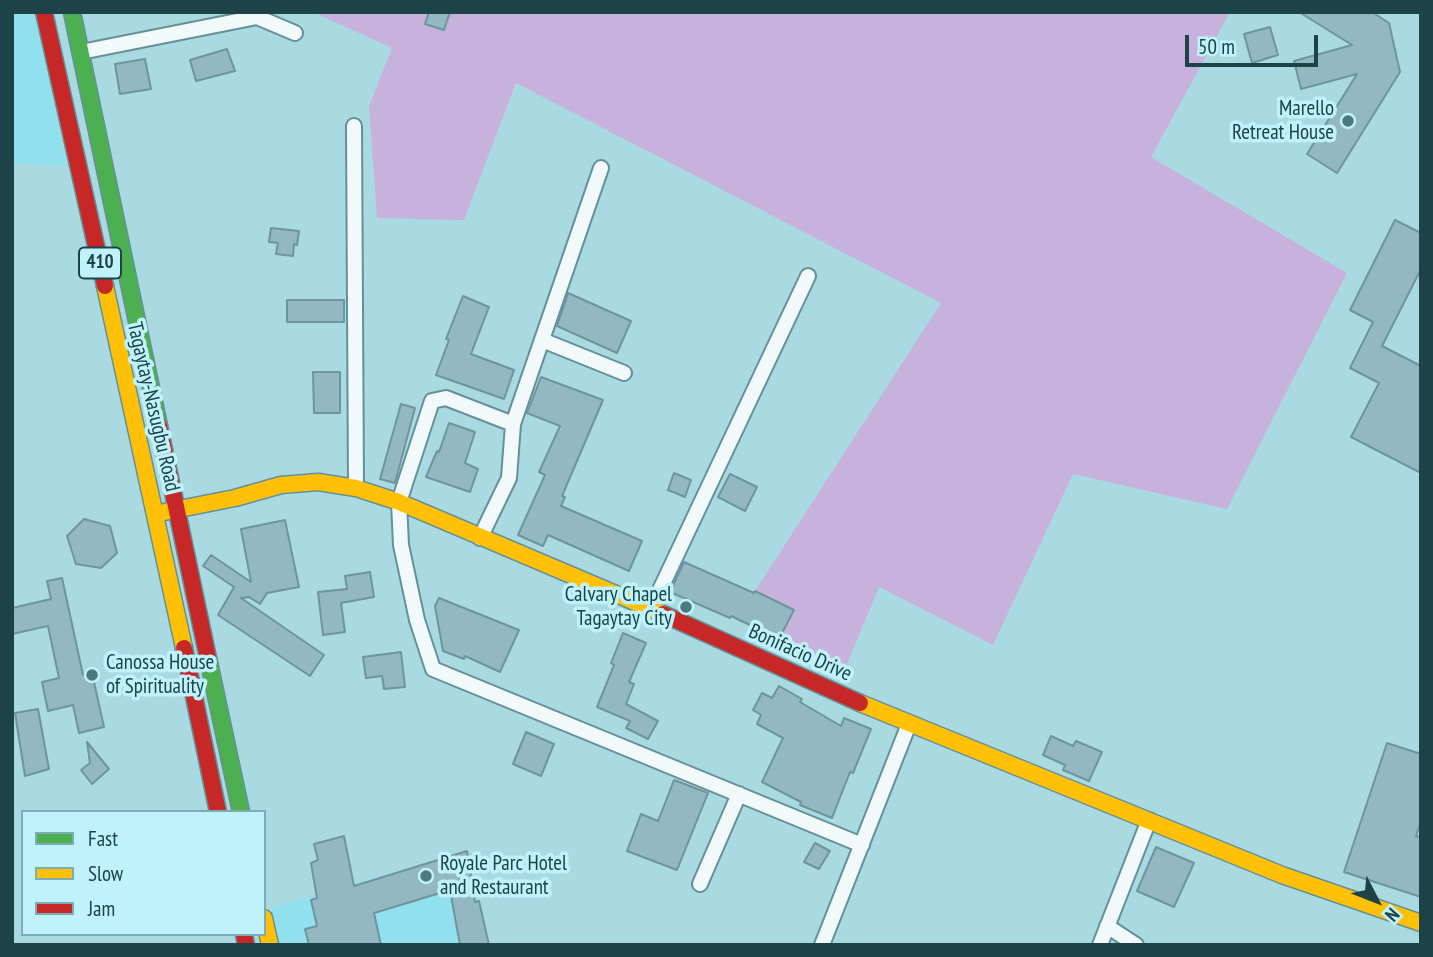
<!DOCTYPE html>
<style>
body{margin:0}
#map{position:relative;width:1433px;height:957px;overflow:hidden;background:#a9dae2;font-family:"PT Sans Narrow",sans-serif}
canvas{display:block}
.frame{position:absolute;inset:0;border:14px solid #1d4349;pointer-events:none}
.legend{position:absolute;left:21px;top:810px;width:245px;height:126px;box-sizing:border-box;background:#bff2fb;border:2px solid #7eacb4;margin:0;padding:9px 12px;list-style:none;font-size:21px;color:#1d4349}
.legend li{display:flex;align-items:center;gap:14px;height:35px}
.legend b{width:35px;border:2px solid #7eacb4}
.north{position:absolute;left:1342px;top:866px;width:70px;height:70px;-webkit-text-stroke:5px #bff2fb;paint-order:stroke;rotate:132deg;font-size:19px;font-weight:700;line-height:28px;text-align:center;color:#1d4349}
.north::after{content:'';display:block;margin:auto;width:24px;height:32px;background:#1d4349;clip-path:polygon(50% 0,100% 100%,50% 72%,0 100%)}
.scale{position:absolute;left:1185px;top:35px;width:133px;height:32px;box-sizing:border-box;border:4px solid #1d4349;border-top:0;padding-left:9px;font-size:21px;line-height:24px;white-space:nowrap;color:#1d4349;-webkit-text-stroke:5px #bff2fb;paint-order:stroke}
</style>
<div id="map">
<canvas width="1433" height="957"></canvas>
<div class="frame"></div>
<ul class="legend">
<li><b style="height:9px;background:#4caf50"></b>Fast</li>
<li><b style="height:9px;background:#ffc107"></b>Slow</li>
<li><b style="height:9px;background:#c62828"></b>Jam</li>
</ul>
<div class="north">N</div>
<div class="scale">50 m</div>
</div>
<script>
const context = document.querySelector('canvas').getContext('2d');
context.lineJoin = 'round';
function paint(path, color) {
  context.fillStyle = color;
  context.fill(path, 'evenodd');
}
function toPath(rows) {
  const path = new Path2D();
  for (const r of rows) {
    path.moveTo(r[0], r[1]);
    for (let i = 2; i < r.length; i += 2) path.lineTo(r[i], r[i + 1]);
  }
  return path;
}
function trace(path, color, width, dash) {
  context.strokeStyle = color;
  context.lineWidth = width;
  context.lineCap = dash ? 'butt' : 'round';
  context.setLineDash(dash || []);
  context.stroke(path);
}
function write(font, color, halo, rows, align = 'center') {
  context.font = font + ' "PT Sans Narrow",sans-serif';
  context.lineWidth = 7;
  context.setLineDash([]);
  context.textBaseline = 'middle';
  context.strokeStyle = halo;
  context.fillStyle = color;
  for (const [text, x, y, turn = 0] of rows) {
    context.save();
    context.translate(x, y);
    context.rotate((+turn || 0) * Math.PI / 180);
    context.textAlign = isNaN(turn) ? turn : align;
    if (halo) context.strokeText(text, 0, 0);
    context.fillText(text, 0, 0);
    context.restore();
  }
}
paint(toPath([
 [12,12,35,12,66,166,12,163],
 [467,851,489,945,278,945,271,908]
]), '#91e0ed');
paint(toPath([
 [313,12,1230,12,1151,157,1347,273,1227,509,1073,474,993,645,879,587,845,669,779,639,794,610,755,591,941,303,516,83,464,220,377,218,369,106,392,48]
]), '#c6b2dd');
const building = toPath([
 [429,12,450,12,444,30,425,24,429,12],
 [1299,12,1372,12,1389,23,1400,72,1337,173,1307,154,1357,74,1301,89,1294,61,1352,45,1299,12],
 [1270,27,1278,55,1252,63,1244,34,1270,27],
 [227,49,235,71,196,81,190,60,227,49],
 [145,59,151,89,120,94,115,64,145,59],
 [1395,220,1421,233,1421,269,1382,346,1421,366,1421,473,1351,437,1379,383,1350,368,1373,322,1350,310,1395,220],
 [271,228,299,231,297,245,294,244,293,256,276,254,278,243,269,242,271,228],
 [568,293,631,321,617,353,557,326,568,293],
 [463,296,489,307,471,354,514,370,504,399,436,375,449,340,446,339,463,296],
 [287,300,344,300,344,322,287,322,287,300],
 [313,372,340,372,340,413,314,413,313,372],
 [541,377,603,400,562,496,565,497,561,506,642,541,629,571,548,535,543,546,518,535,545,475,539,472,560,426,527,413,541,377],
 [401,404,415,408,395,483,380,479,401,404],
 [449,423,475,432,465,463,478,469,470,492,426,477,437,451,439,452,449,423],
 [674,473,691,480,685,497,668,490,674,473],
 [730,474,757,487,745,511,718,497,730,474],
 [84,519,110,526,117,553,101,568,76,564,67,536,84,519],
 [285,520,299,587,267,593,260,604,249,597,241,598,324,655,310,676,218,615,234,587,203,566,211,555,251,582,241,529,285,520],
 [684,562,754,593,755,591,794,610,779,639,731,616,730,618,670,592,684,562],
 [370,572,374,597,341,603,345,632,323,635,318,592,347,589,345,576,370,572],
 [62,578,83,675,92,673,104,727,79,733,73,705,48,711,42,682,59,678,48,626,12,634,12,608,51,599,47,581,62,578],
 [439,598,519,630,500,672,465,656,464,659,443,651,435,606,439,598],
 [623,633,646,643,629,682,634,684,626,704,658,721,648,739,626,728,630,721,597,707,614,665,611,663,623,633],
 [401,652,405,687,384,689,382,676,366,678,363,657,401,652],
 [779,686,802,699,800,702,841,726,844,718,871,729,853,773,850,772,832,818,800,805,801,802,762,782,783,738,757,724,761,715,753,710,762,693,772,698,779,686],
 [38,709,49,769,25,776,15,713,38,709],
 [526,732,554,744,541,776,513,764,526,732],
 [1051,736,1073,746,1076,741,1102,752,1089,781,1063,770,1065,765,1043,755,1051,736],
 [87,742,109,769,92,784,81,770,90,763,87,742],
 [1387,743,1421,754,1421,821,1416,836,1421,837,1421,897,1344,872,1387,743],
 [674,780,708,793,677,870,627,851,641,814,658,821,674,780],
 [344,836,354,886,467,851,475,902,479,901,489,945,460,945,450,890,374,913,381,945,309,945,305,929,317,926,311,900,317,898,311,863,318,860,314,844,344,836],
 [815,843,830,851,819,869,804,862,815,843],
 [1156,847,1194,863,1174,907,1137,891,1156,847]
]);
paint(building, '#93b8c2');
trace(building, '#6e949d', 2);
const street = toPath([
 [81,52,257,17,295,33],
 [354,126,356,488],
 [542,340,624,373],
 [513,424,446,398,432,401,399,502,401,545,417,620,433,669,862,845],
 [480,538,509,478,513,424,601,168],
 [651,609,808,276],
 [700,884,739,794],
 [1107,926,1136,945],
 [822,945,909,724],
 [1100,945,1149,820]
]);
const fast = toPath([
 [72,12,159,426],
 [208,658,241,812]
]);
const slow = toPath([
 [105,286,184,648],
 [164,512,235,498,281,485,318,482,356,488,399,502,663,614],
 [860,703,1282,875,1421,923],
 [264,918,270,945]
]);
const jam = toPath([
 [44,12,105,286],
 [159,426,208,658],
 [663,614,860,703],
 [184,648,218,812],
 [244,934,246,945]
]);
trace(street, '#649197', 18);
trace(fast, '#649197', 19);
trace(slow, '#649197', 19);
trace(jam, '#649197', 19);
trace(street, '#f2f9fb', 14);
trace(fast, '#4caf50', 16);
trace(slow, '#ffc107', 16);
trace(jam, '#c62828', 16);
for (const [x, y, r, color] of [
 [1348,121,7,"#4e787f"],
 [686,607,7,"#4e787f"],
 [92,675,7,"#4e787f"],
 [426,876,7,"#4e787f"]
]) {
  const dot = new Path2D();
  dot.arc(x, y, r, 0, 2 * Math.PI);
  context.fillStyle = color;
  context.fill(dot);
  trace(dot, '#bff2fb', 2.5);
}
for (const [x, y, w] of [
 [100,263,42]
]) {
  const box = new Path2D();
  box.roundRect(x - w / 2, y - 15.5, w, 31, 5);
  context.fillStyle = '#bff2fb';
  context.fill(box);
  trace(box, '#1d4349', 2);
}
write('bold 19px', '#1d4349', null, [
 ["410",100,263]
]);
write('21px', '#1d4349', '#bff2fb', [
 ["Marello",1334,109],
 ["Retreat House",1334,133],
 ["Calvary Chapel",672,595],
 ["Tagaytay City",672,619],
 ["Canossa House",106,663,"left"],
 ["of Spirituality",106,687,"left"],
 ["Royale Parc Hotel",440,864,"left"],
 ["and Restaurant",440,888,"left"]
], 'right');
write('21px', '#1d4349', '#bff2fb', [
 ["Tagaytay-Nasugbu Road",153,407,77],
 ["Bonifacio Drive",800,653,24]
]);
</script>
